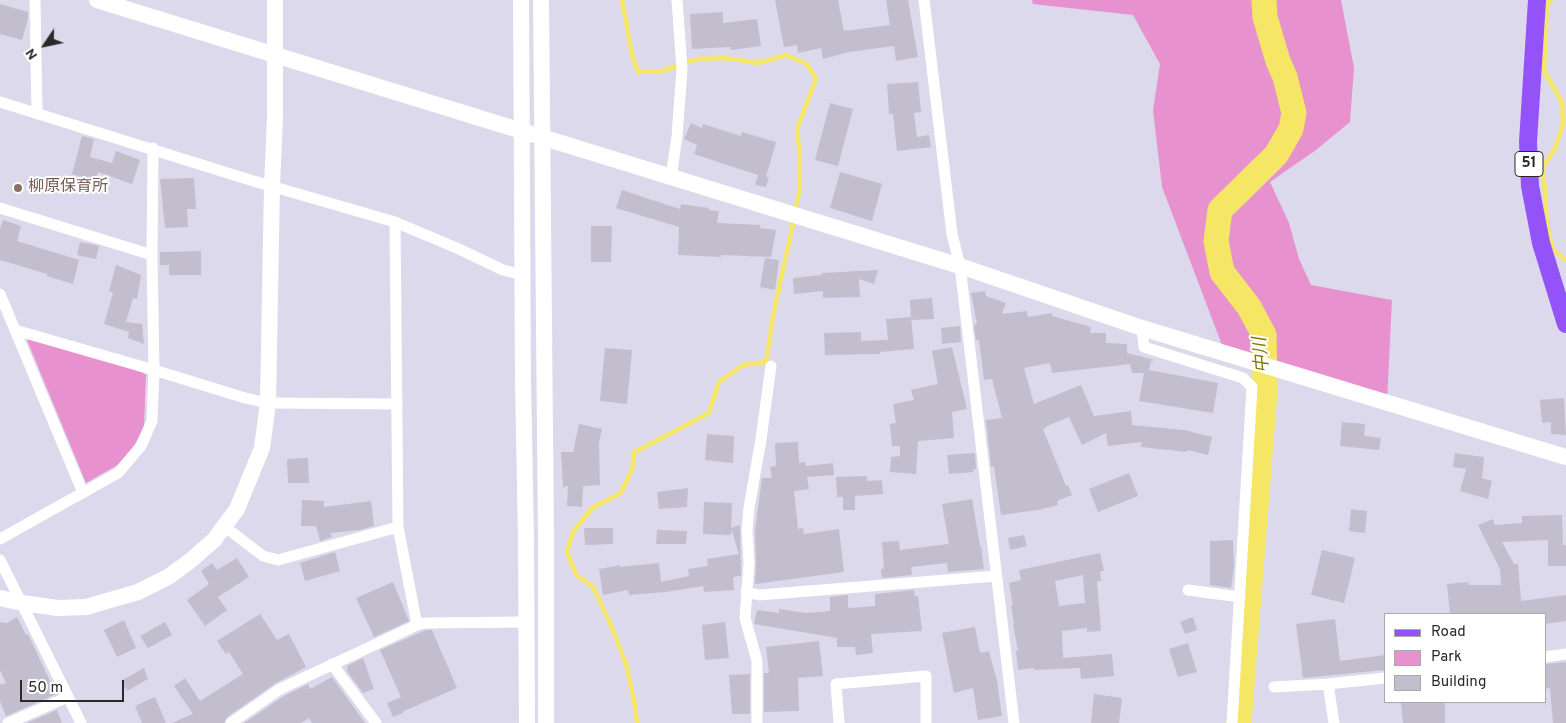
<!DOCTYPE html>
<meta charset="utf-8">
<style>
body{margin:0}
#map{position:relative;width:1566px;height:723px;overflow:hidden;background:#ddd9ec;font-family:Overpass,sans-serif}
canvas{display:block}
.legend{position:absolute;left:1384px;top:613px;width:162px;height:90px;box-sizing:border-box;background:#fff;border:1px solid #a9a9a9;margin:0;padding:6px 9px;list-style:none;font-size:15px;color:#292929}
.legend li{display:flex;align-items:center;gap:10px;height:25px}
.legend b{width:25px;border:1px solid #a9a9a9}
.north{position:absolute;left:20px;top:20px;width:50px;height:50px;-webkit-text-stroke:4px #fff;paint-order:stroke;rotate:236deg;font-size:14px;font-weight:700;line-height:20px;text-align:center;color:#292929}
.north::after{content:'';display:block;margin:auto;width:18px;height:22px;background:#292929;clip-path:polygon(50% 0,100% 100%,50% 72%,0 100%)}
.scale{position:absolute;left:20px;top:680px;width:104px;height:22px;box-sizing:border-box;border:2px solid #292929;border-top:0;padding-left:6px;font-size:15px;line-height:18px;white-space:nowrap;color:#292929;-webkit-text-stroke:4px #fff;paint-order:stroke}
</style>
<div id="map">
<canvas width="1566" height="723"></canvas>
<ul class="legend">
<li><b style="height:6px;background:#9452f9"></b>Road</li>
<li><b style="height:14px;background:#e792ce"></b>Park</li>
<li><b style="height:14px;background:#c2bece"></b>Building</li>
</ul>
<div class="north">N</div>
<div class="scale">50 m</div>
</div>
<script>
const context = document.querySelector('canvas').getContext('2d');
context.lineJoin = 'round';
function paint(path, color) {
  context.fillStyle = color;
  context.fill(path, 'evenodd');
}
function toPath(rows) {
  const path = new Path2D();
  for (const r of rows) {
    path.moveTo(r[0], r[1]);
    for (let i = 2; i < r.length; i += 2) path.lineTo(r[i], r[i + 1]);
  }
  return path;
}
function trace(path, color, width, dash) {
  context.strokeStyle = color;
  context.lineWidth = width;
  context.lineCap = dash ? 'butt' : 'round';
  context.setLineDash(dash || []);
  context.stroke(path);
}
function write(font, color, halo, rows, align = 'center') {
  context.font = font + ' Overpass,"Noto Sans JP",sans-serif';
  context.lineWidth = 4;
  context.setLineDash([]);
  context.textBaseline = 'middle';
  context.strokeStyle = halo;
  context.fillStyle = color;
  for (const [text, x, y, turn = 0] of rows) {
    context.save();
    context.translate(x, y);
    context.rotate((+turn || 0) * Math.PI / 180);
    context.textAlign = isNaN(turn) ? turn : align;
    if (halo) context.strokeText(text, 0, 0);
    context.fillText(text, 0, 0);
    context.restore();
  }
}
paint(toPath([
 [1032,0,1341,0,1354,68,1350,122,1316,150,1270,182,1289,223,1299,259,1311,285,1392,300,1387,402,1225,353,1162,187,1153,110,1160,64,1133,15,1033,4],
 [31,338,142,372,146,375,144,427,133,448,121,463,86,483,27,340]
]), '#e792ce');
trace(toPath([
 [622,0,632,55,638,72,662,71,697,59,726,58,758,63,786,55,807,64,816,79,797,129,800,157,799,193,795,211],
 [1551,0,1547,4,1544,71,1562,102,1563,124,1555,149,1543,166,1547,225,1553,250,1566,260],
 [637,723,634,700,626,664,610,623,593,587,576,575,567,552,573,532,592,508,621,493,633,467,633,453,709,413,719,382,743,365,766,362,773,316,794,219]
]), '#f5e665', 4.5);
trace(toPath([
 [1239,723,1265,391,1264,335,1249,307,1222,272,1216,241,1220,210,1276,155,1291,129,1294,113,1285,77,1278,61,1265,17,1264,0]
]), '#f5e665', 25);
paint(toPath([
 [775,0,838,0,844,31,890,25,886,0,908,0,918,57,896,61,894,46,849,52,823,59,821,48,798,53,797,45,784,47],
 [0,4,28,12,28,18,22,40,0,34],
 [723,12,723,23,757,19,761,46,731,50,730,47,692,49,690,14],
 [918,82,921,112,914,113,917,137,929,135,931,147,897,151,893,114,889,114,887,84],
 [830,103,853,109,838,166,815,160],
 [691,123,702,128,703,124,741,136,742,132,776,142,766,177,769,177,766,187,755,185,758,175,694,154,697,145,684,139],
 [82,136,94,139,90,157,112,163,116,151,140,160,132,184,98,172,95,181,72,174],
 [840,172,882,184,872,221,830,208],
 [194,178,196,209,187,209,188,227,165,228,160,179],
 [622,190,680,209,681,204,709,208,709,210,719,211,717,223,760,225,760,228,776,230,771,257,721,255,721,257,678,255,679,227,616,208],
 [3,220,21,226,17,241,79,260,73,284,47,276,47,274,0,260,0,229],
 [591,226,612,226,611,262,591,262],
 [80,242,99,246,96,259,77,255],
 [201,251,201,275,169,275,169,265,160,265,160,252],
 [765,258,779,260,775,290,760,287],
 [116,265,141,275,137,299,133,298,126,322,142,324,144,344,128,338,129,332,104,324,113,293,109,291],
 [878,270,874,284,859,279,860,297,823,298,823,291,794,294,793,278,822,275,822,273],
 [985,291,986,296,1006,303,1002,314,1027,311,1028,317,1052,313,1052,316,1091,327,1090,333,1106,333,1106,343,1127,344,1127,353,1155,360,1151,361,1149,370,1218,383,1213,413,1139,401,1144,373,1132,373,1130,364,1052,373,1050,363,1024,368,1034,404,1081,385,1094,416,1131,411,1132,425,1184,430,1212,437,1208,455,1187,450,1187,452,1141,447,1142,442,1108,446,1106,433,1082,445,1069,417,1045,427,1046,428,1043,429,1066,486,1068,485,1072,495,1057,501,1058,505,1038,510,1001,515,994,466,991,467,986,420,1002,418,992,379,984,380,979,340,976,340,974,325,977,324,971,293],
 [932,298,934,319,911,320,910,300],
 [911,317,914,349,880,352,880,354,825,355,824,333,861,332,861,341,888,340,886,319],
 [960,326,961,342,942,344,941,328],
 [952,347,967,409,952,412,954,438,918,441,916,474,890,472,891,457,900,456,900,446,892,446,890,424,896,423,893,404,914,400,911,390,938,384,932,351],
 [605,348,632,350,627,404,600,401],
 [1564,398,1566,435,1551,434,1551,422,1542,423,1540,400],
 [1342,422,1365,424,1364,436,1381,438,1379,450,1340,446],
 [579,424,602,429,599,443,600,485,583,486,582,507,567,506,568,486,563,487,561,452,573,452],
 [707,434,734,436,733,463,705,460],
 [798,442,799,463,805,462,806,466,833,463,834,475,807,477,809,489,794,491,798,529,803,528,804,534,839,529,844,572,755,584,756,563,755,531,762,478,772,478,770,467,776,466,775,443],
 [975,453,976,469,973,469,974,472,949,474,947,455],
 [1455,453,1484,457,1482,478,1492,481,1488,499,1460,491,1466,469,1453,467],
 [308,458,309,483,288,483,287,459],
 [1129,473,1138,496,1098,512,1089,489],
 [867,476,867,481,882,480,883,494,855,496,855,510,843,510,843,497,837,497,836,477],
 [688,488,687,507,659,509,657,492],
 [972,499,980,546,981,546,984,569,948,572,947,563,911,567,912,575,882,578,881,569,884,569,882,542,899,541,900,550,949,544,942,504],
 [302,500,324,501,324,507,371,501,374,526,360,530,331,533,332,537,320,541,316,526,301,526],
 [704,502,732,503,731,535,703,534],
 [1351,509,1367,511,1365,533,1349,531],
 [1562,515,1563,545,1566,545,1566,566,1548,566,1548,540,1502,542,1514,564,1518,564,1521,601,1566,595,1566,621,1545,624,1545,614,1450,614,1447,584,1468,582,1469,585,1501,585,1500,569,1478,525,1493,519,1495,525,1522,523,1522,516],
 [740,525,741,576,733,577,734,590,704,592,703,586,666,592,629,595,628,590,603,595,599,569,620,565,620,567,659,563,661,582,689,576,688,569,708,566,707,559,739,554,731,528],
 [584,528,613,528,613,544,585,545],
 [657,530,687,531,686,544,656,544],
 [1024,535,1027,546,1010,550,1008,538],
 [1233,540,1234,567,1231,588,1210,585,1210,541],
 [1322,550,1355,558,1344,603,1311,595],
 [335,552,340,571,305,581,300,563],
 [1100,553,1104,571,1100,571,1101,581,1097,581,1101,631,1087,632,1087,628,1062,631,1063,658,1112,654,1114,676,1081,679,1080,668,1034,670,1034,668,1018,670,1016,651,1018,650,1013,625,1014,624,1011,605,1013,605,1009,583,1021,580,1019,570],
 [1083,575,1085,603,1059,606,1055,581],
 [237,558,249,577,218,597,227,610,205,626,187,600,209,584,201,571,212,563,217,570],
 [393,582,409,621,374,637,356,598],
 [914,590,915,596,918,596,922,631,871,634,873,653,856,655,855,647,837,647,837,638,754,624,757,610,779,613,779,609,806,613,830,611,830,597,848,595,848,608,875,606,875,594],
 [260,614,277,640,289,634,306,667,276,683,227,717,224,723,172,723,193,714,174,686,185,678,200,701,243,674,229,652,226,654,217,641],
 [17,617,26,635,28,634,56,694,6,716,0,701,0,685,6,683,0,670,0,622,7,623],
 [1193,617,1197,630,1185,634,1180,622],
 [1335,619,1340,661,1385,655,1385,670,1303,678,1296,624],
 [124,620,136,648,117,657,104,630],
 [165,622,172,635,148,648,140,636],
 [725,622,729,658,705,660,702,625],
 [975,627,980,653,989,651,997,681,1002,716,978,720,973,688,954,693,942,633],
 [426,630,432,630,457,688,402,712,403,713,393,717,387,703,401,697,380,650],
 [819,641,823,676,798,678,799,711,764,712,764,673,769,673,766,647],
 [1188,643,1197,672,1178,677,1169,649],
 [363,658,374,689,363,693,346,670,348,669,347,666],
 [1566,662,1566,723,1553,723,1550,688,1545,689,1545,664],
 [144,668,148,679,127,691,121,681],
 [750,674,750,714,732,714,729,675],
 [332,677,365,723,312,723,309,718,301,723,244,723,284,696,308,684,310,689],
 [1094,694,1122,698,1119,723,1091,723],
 [155,697,166,723,142,723,135,706],
 [1401,702,1445,702,1445,723,1403,723],
 [57,710,62,723,27,723]
]), '#c2bece');
trace(toPath([
 [35,0,37,112],
 [924,0,952,234,960,266,1014,723],
 [0,102,250,180,395,222,459,249,503,270,523,275],
 [671,178,677,136,682,69,677,0],
 [0,208,152,255],
 [395,222,398,527,417,625],
 [0,294,83,493],
 [1142,328,1144,347,1243,378,1252,387,1232,723],
 [15,330,154,370,245,398,268,403,397,404],
 [224,526,263,556,278,560,398,527],
 [0,539,118,473,141,446,152,421,154,370,152,255,153,148],
 [0,560,81,723],
 [1188,590,1240,597],
 [746,592,759,595,996,576],
 [1545,657,1566,654],
 [332,664,376,723],
 [1274,687,1328,684],
 [8,723,68,697],
 [231,723,280,689,417,625,425,623,526,622],
 [757,723,757,661,745,618,749,563,747,531,749,508,761,439,771,366],
 [839,723,836,684,926,676,926,723],
 [1334,723,1328,684,1385,678]
]), '#fff', 11);
trace(toPath([
 [97,0,960,266,1142,328,1566,457],
 [521,0,523,380,526,539,527,723],
 [541,0,546,540,546,723],
 [0,598,22,603,58,608,86,607,138,592,168,577,190,561,214,540,237,509,262,448,268,403,272,185,275,117,275,0]
]), '#fff', 16);
trace(toPath([
 [1537,0,1528,142,1530,186,1541,243,1566,324]
]), '#9452f9', 18);
for (const [x, y, r, color] of [
 [18,188,5,"#8d6e63"]
]) {
  const dot = new Path2D();
  dot.arc(x, y, r, 0, 2 * Math.PI);
  context.fillStyle = color;
  context.fill(dot);
  trace(dot, '#fff', 2);
}
for (const [x, y, w] of [
 [1529,164,28]
]) {
  const box = new Path2D();
  box.roundRect(x - w / 2, y - 12.5, w, 25, 4);
  context.fillStyle = '#fff';
  context.fill(box);
  trace(box, '#292929', 1);
}
write('bold 15px', '#292929', null, [
 ["51",1529,164]
]);
write('16px', '#785e54', '#fff', [
 ["柳原保育所",28,188]
], 'left');
write('italic 18px', '#7c7908', '#fff', [
 ["中川",1263,355,-95]
]);
</script>
